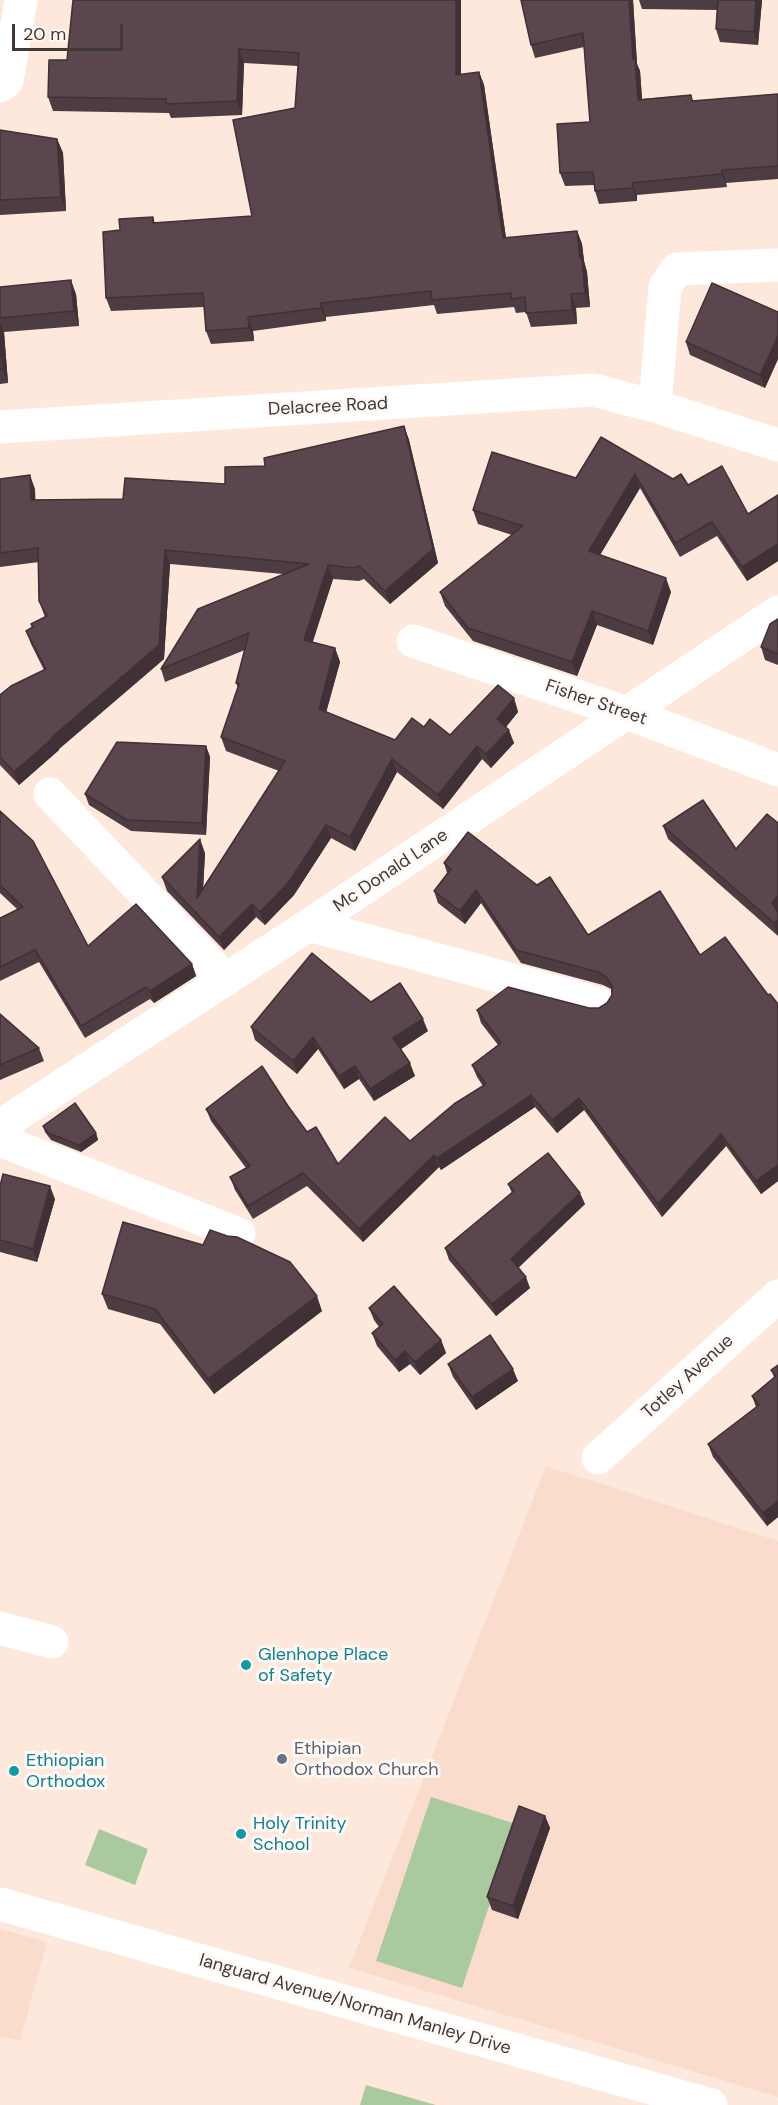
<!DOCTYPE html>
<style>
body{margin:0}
#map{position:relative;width:778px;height:2105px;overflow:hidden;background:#fee8dc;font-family:"DM Sans",sans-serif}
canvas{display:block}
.scale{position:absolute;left:12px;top:24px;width:111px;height:27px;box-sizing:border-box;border:3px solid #423935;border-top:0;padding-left:8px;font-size:18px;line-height:21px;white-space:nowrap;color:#423935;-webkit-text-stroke:4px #fef9f7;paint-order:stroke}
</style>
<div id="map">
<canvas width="778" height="2105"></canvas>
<div class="scale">20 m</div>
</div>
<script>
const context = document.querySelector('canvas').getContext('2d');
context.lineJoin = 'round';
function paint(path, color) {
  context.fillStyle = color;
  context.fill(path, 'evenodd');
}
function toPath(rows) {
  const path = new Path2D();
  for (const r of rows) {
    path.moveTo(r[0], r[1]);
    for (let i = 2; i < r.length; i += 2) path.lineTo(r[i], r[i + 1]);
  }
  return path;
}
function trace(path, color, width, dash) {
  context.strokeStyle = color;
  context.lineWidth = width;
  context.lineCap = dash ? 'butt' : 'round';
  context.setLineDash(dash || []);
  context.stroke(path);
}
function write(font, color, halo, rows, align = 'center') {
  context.font = font + ' "DM Sans",sans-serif';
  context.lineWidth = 6;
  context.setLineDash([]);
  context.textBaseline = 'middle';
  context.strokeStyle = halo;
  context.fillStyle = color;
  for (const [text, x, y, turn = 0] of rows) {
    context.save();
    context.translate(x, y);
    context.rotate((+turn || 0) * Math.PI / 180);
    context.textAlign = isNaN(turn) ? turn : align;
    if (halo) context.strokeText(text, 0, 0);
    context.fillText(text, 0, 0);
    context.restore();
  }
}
paint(toPath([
 [546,1466,778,1541,778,2097,349,1968],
 [0,1929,47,1942,20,2041,0,2036]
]), '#f9dccc');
paint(toPath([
 [431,1797,516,1824,462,1988,376,1961],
 [99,1829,148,1849,135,1885,85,1865],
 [366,2085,436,2105,360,2105]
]), '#a9ca9e');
trace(toPath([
 [0,86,7,81,21,0],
 [655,406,665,287,677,269,778,265],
 [0,427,593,390,655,406,778,445],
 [413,641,627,713,778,770],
 [50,794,226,980],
 [309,925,598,1003],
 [0,1126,309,925,778,612],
 [0,1140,239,1234],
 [598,1458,778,1296],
 [0,1628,52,1642],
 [0,1904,711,2105]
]), '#fff', 33);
paint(toPath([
 [73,0,461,0,461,74,479,72,484,85,506,238,577,231,582,244,584,261,587,272,590,307,576,308,577,324,531,327,526,312,516,313,514,307,437,314,434,305,326,317,326,321,253,331,254,341,211,344,206,331,204,307,111,311,106,298,120,230,153,217,155,223,252,216,295,108,298,66,244,63,242,115,171,118,169,113,53,111,48,97,67,60],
 [521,0,633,0,637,64,640,71,642,99,691,95,693,101,778,94,778,179,726,183,727,187,637,195,637,201,599,204,595,191,594,185,565,186,560,173,590,122,584,47,535,58,531,45],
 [639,0,762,0,758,45,720,42,716,29,717,10,642,9],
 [0,130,57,139,63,153,66,211,0,215],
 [0,287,76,294,79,326,4,332,8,383,0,384],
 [778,312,778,359,765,388,690,355,686,342],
 [404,426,409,440,438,563,390,604,364,579,359,581,333,579,312,642,335,648,340,662,326,713,395,740,424,727,450,735,514,698,518,712,506,727,514,743,491,768,482,759,443,809,397,772,355,851,331,838,294,895,265,925,256,917,224,950,167,891,162,877,205,853,203,888,279,771,226,751,221,737,238,688,236,683,245,650,165,682,161,669,283,574,170,564,164,659,59,749,59,750,19,785,0,765,0,695,44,670,31,644,26,631,32,628,31,624,45,617,39,601,39,562,0,567,0,479,35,489,35,500,123,499,225,484,265,466],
 [601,437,673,479,688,485,748,514,778,495,778,561,747,581,717,536,680,557,640,488,600,555,671,592,653,645,597,625,577,676,473,641,445,606,440,592,512,535,478,524,473,510,576,478],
 [778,619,778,665,765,660,761,647],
 [206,746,210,757,206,835,131,831,89,805,85,794],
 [0,811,88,946,192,964,196,976,154,1003,150,999,85,1038,39,962,0,981,0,918,17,909,0,893],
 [778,823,778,936,668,839,663,826,736,849],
 [444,863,588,935,700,955,768,995,778,1004,778,1181,761,1194,726,1146,662,1217,584,1110,557,1133,535,1107,441,1170,439,1167,363,1242,307,1186,253,1219,235,1190,230,1177,246,1168,211,1121,206,1109,288,1106,307,1132,338,1164,410,1141,483,1086,477,1077,472,1065,498,1045,481,1023,477,1010,599,1008,607,1003,612,995,611,989,603,985,521,963,481,903,465,924,438,903,434,891,447,873],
 [371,1002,428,1031,401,1049,415,1076,374,1101,359,1079,344,1089,318,1049,297,1074,255,1040,251,1027],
 [0,1014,39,1048,44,1061,0,1080],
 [43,1126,96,1133,98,1140,81,1152,51,1140,45,1132],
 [508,1184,585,1204,518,1268,530,1288,496,1316,449,1260,445,1248,512,1193],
 [0,1186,55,1199,37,1262,0,1252],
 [102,1294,322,1311,214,1394,160,1324,108,1309],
 [369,1308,441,1340,446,1353,420,1375,410,1364,399,1372,377,1346,372,1333,379,1327,374,1320],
 [448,1364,518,1381,476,1410,453,1377],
 [778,1365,778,1517,767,1526,713,1457,708,1444,756,1407,752,1396,774,1377,771,1370],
 [545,1816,550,1828,518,1919,492,1910,487,1897]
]), '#4d3c41');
paint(toPath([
 [456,0,461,0,461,89,456,75],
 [629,0,633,0,637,64,640,71,643,113,638,100,633,59],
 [756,0,762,0,758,45,754,32],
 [239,49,244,63,242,115,237,101],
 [479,72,484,85,508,252,503,238],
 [57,139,63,153,66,211,61,197],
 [722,170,726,183,727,187,722,174],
 [632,183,637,195,637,201,633,188],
 [577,231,582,244,584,261,587,272,590,307,585,293],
 [71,280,76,294,79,326,74,311],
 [571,294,576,308,577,324,572,310],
 [321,303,326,317,326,321,321,308],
 [248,317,253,331,254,341,249,328],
 [0,322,4,332,8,383,3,369,0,337],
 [778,336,778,359,765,388,760,375],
 [404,426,409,440,438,563,390,604,385,591],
 [635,474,640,488,594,565,589,551],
 [30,475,35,489,36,514,31,500],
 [778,544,778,561,747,581,742,567],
 [165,550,170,564,164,659,59,749,59,750,19,785,14,772,52,737],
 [328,565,333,579,309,654,304,640],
 [666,578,671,592,653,645,648,631],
 [592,611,597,625,577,676,572,662],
 [335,648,340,662,323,723,319,709],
 [514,698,518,712,502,732,497,719],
 [509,730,514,743,491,768,486,754],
 [206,746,210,757,206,835,202,823],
 [477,746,482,759,443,809,438,795],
 [392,759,397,772,355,851,350,837],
 [326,825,331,838,294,895,265,925,260,912],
 [200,839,205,853,202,911,197,898],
 [476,890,481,903,465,924,460,911],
 [778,896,778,914,772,903],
 [252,904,256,917,224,950,219,937],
 [778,920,778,935,774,923],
 [192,964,196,976,154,1003,150,991],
 [423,1019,428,1031,398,1051,393,1038],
 [313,1037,318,1049,297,1074,293,1061],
 [410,1063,415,1076,374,1101,370,1089],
 [355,1066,359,1079,344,1089,339,1076],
 [531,1095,535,1107,441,1170,437,1158],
 [579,1098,584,1110,557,1133,552,1120],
 [96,1133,98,1140,81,1152,79,1145],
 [721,1134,726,1146,662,1217,658,1204],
 [434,1155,439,1167,363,1242,359,1229],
 [778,1165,778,1181,761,1194,756,1181],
 [50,1186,55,1199,37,1262,33,1249],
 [580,1193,585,1204,515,1271,511,1259],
 [526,1277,530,1288,496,1316,492,1304],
 [317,1296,322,1311,214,1394,208,1379],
 [441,1340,446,1353,420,1375,415,1362],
 [405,1351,410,1364,399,1372,395,1360],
 [513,1369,518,1381,476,1410,472,1397],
 [778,1501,778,1517,767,1526,763,1513],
 [545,1816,550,1828,518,1919,513,1906]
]), '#3f3135');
const building = toPath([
 [73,0,456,0,456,75,479,72,503,238,577,231,580,258,582,258,585,293,571,294,572,310,526,313,525,297,511,299,511,293,432,300,431,291,321,303,321,308,248,317,249,328,206,331,203,293,106,298,103,232,120,230,119,219,153,217,153,223,252,216,233,120,295,108,299,53,239,49,237,101,166,104,166,99,48,97,49,60,67,60,73,0],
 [521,0,629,0,633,59,635,59,638,100,691,95,692,101,778,94,778,166,722,170,722,174,632,183,633,188,595,191,593,172,560,173,557,124,590,122,583,33,531,45,521,0],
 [718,0,756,0,754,32,716,29,718,0],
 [0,130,57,139,61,197,0,200,0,130],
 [71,280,74,311,0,318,0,287,71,280],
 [712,283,778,312,778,336,760,375,686,342,712,283],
 [0,337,3,369,0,369,0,337],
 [404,426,433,549,385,591,359,566,354,568,328,565,304,640,335,648,319,709,395,740,412,718,424,727,430,719,450,735,498,685,514,698,497,719,509,730,486,754,477,746,438,795,392,759,350,837,326,825,289,882,260,912,252,904,219,937,162,877,200,839,197,898,285,761,221,737,239,684,236,683,249,633,161,669,198,609,309,564,165,550,159,645,52,737,54,737,14,772,0,757,0,695,11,686,46,669,26,631,33,627,31,624,47,616,39,601,38,548,0,553,0,479,30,475,31,500,123,499,125,478,225,484,225,467,265,466,264,458,404,426],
 [601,437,673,479,681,474,688,485,722,466,748,514,778,495,778,544,742,567,712,522,675,543,635,474,589,551,666,578,648,631,592,611,572,662,468,628,440,592,523,526,473,510,492,452,576,478,601,437],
 [778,619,778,654,761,647,770,624,778,619],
 [117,742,206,746,202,823,127,820,85,794,117,742],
 [703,800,736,849,767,814,778,823,778,896,772,903,778,912,778,920,774,923,663,826,703,800],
 [0,811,33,841,88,946,136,904,192,964,150,991,146,987,81,1026,35,950,0,967,0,918,23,907,0,885,0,811],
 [468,832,537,885,550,877,588,935,660,891,700,955,725,937,768,995,770,994,778,1004,778,1165,756,1181,721,1134,658,1204,579,1098,552,1120,531,1095,437,1158,434,1155,359,1229,303,1173,248,1206,230,1177,250,1166,206,1109,262,1066,288,1106,307,1132,316,1127,338,1164,385,1117,410,1141,454,1104,486,1084,472,1065,501,1043,477,1010,508,987,589,1008,599,1008,607,1003,612,995,612,986,606,977,598,972,516,950,476,890,460,911,434,891,451,869,444,863,468,832],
 [312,953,371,1002,400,983,423,1019,393,1038,410,1063,370,1089,355,1066,339,1076,313,1037,293,1061,251,1027,312,953],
 [0,1014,39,1048,0,1065,0,1014],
 [75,1103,96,1133,79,1145,48,1133,43,1126,75,1103],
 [548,1153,580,1193,511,1259,526,1277,492,1304,445,1248,514,1191,508,1184,548,1153],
 [3,1174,50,1186,33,1249,0,1240,0,1186,3,1174],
 [123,1222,203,1245,210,1230,227,1236,237,1237,290,1262,317,1296,208,1379,155,1309,102,1294,123,1222],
 [394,1286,441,1340,415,1362,405,1351,395,1360,372,1333,383,1324,369,1308,394,1286],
 [490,1335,513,1369,472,1397,448,1364,490,1335],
 [778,1365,778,1501,763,1513,708,1444,759,1405,752,1396,776,1376,771,1370,778,1365],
 [519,1806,545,1816,513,1906,487,1897,519,1806]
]);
paint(building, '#5a464c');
trace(building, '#3f3135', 1.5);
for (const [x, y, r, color] of [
 [246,1665,6,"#0f9aa8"],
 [282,1759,6,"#6b7280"],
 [14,1771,6,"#0f9aa8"],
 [241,1834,6,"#0f9aa8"]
]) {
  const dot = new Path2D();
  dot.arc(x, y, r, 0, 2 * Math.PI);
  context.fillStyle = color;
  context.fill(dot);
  trace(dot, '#fef9f7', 2);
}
write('18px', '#423935', '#fef9f7', [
 ["Delacree Road",328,407,-3],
 ["Fisher Street",596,703,19],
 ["Mc Donald Lane",391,871,-34],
 ["Totley Avenue",688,1377,-42],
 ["languard Avenue/Norman Manley Drive",355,2005,16]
]);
write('18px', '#0d838f', '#fef9f7', [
 ["Glenhope Place",258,1655],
 ["of Safety",258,1676],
 ["Ethiopian",26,1761],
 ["Orthodox",26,1782],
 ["Holy Trinity",253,1824],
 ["School",253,1845]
], 'left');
write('18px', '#5b616d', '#fef9f7', [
 ["Ethipian",294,1749],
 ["Orthodox Church",294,1770]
], 'left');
</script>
